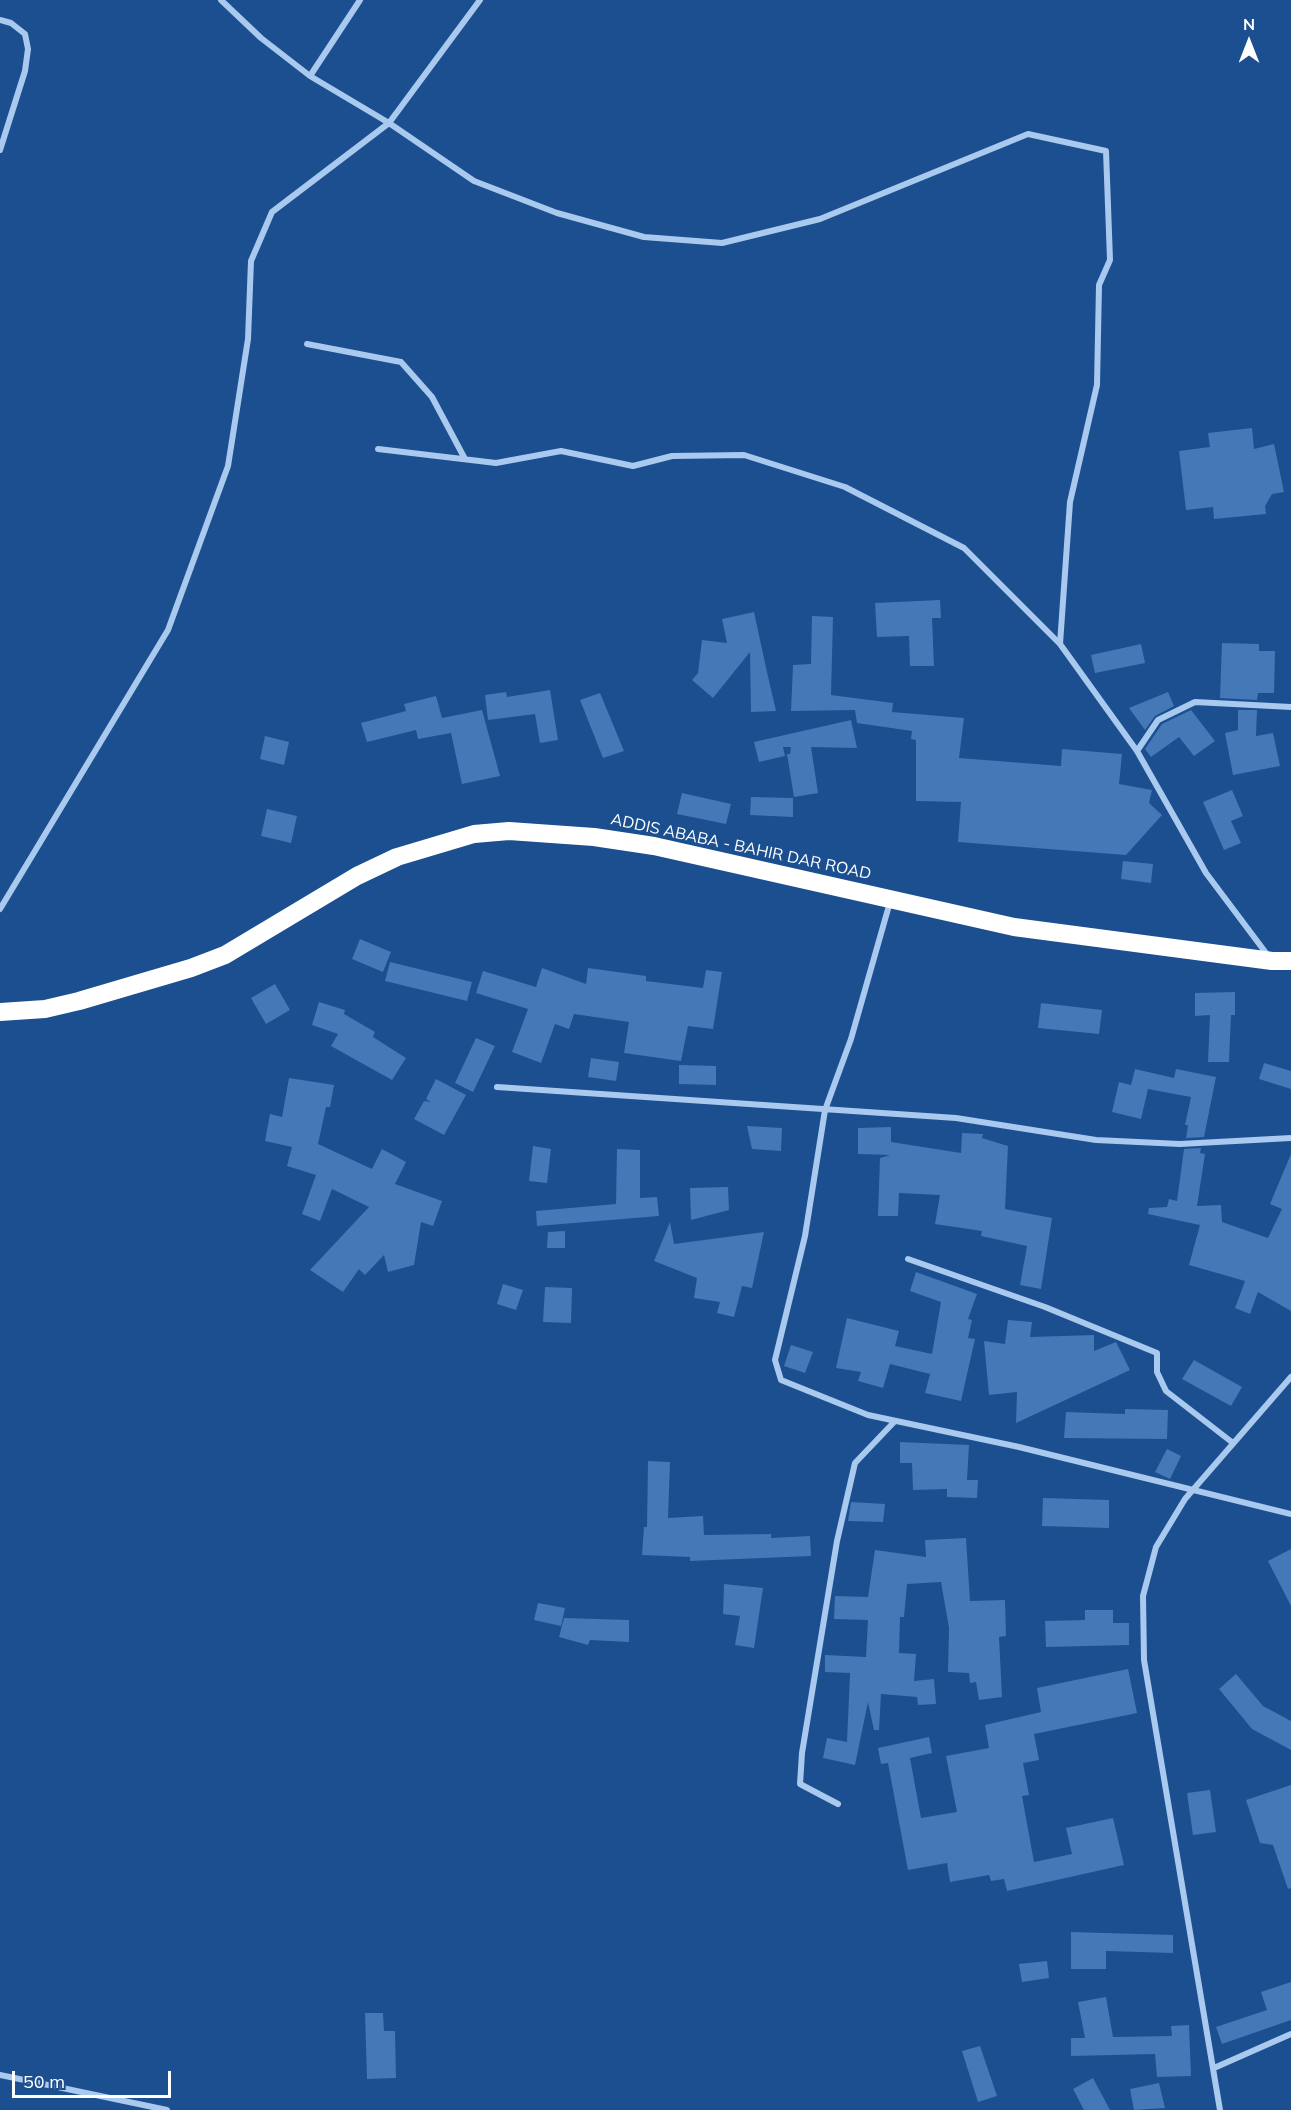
<!DOCTYPE html>
<style>
body{margin:0}
#map{position:relative;width:1291px;height:2110px;overflow:hidden;background:#1b4f8f;font-family:Mulish,sans-serif}
canvas{display:block}
.north{position:absolute;left:1219px;top:12px;width:60px;height:60px;-webkit-text-stroke:4px #1b4f8f;paint-order:stroke;rotate:0deg;font-size:16px;font-weight:700;line-height:24px;text-align:center;color:#fff}
.north::after{content:'';display:block;margin:auto;width:21px;height:27px;background:#fff;clip-path:polygon(50% 0,100% 100%,50% 72%,0 100%)}
.scale{position:absolute;left:12px;top:2071px;width:159px;height:27px;box-sizing:border-box;border:3px solid #fff;border-top:0;padding-left:8px;font-size:18px;line-height:21px;white-space:nowrap;color:#fff;-webkit-text-stroke:4px #1b4f8f;paint-order:stroke}
</style>
<div id="map">
<canvas width="1291" height="2110"></canvas>
<div class="north">N</div>
<div class="scale">50 m</div>
</div>
<script>
const context = document.querySelector('canvas').getContext('2d');
context.lineJoin = 'round';
function paint(path, color) {
  context.fillStyle = color;
  context.fill(path, 'evenodd');
}
function toPath(rows) {
  const path = new Path2D();
  for (const r of rows) {
    path.moveTo(r[0], r[1]);
    for (let i = 2; i < r.length; i += 2) path.lineTo(r[i], r[i + 1]);
  }
  return path;
}
function trace(path, color, width, dash) {
  context.strokeStyle = color;
  context.lineWidth = width;
  context.lineCap = dash ? 'butt' : 'round';
  context.setLineDash(dash || []);
  context.stroke(path);
}
function write(font, color, halo, rows, align = 'center') {
  context.font = font + ' Mulish,sans-serif';
  context.lineWidth = 6;
  context.setLineDash([]);
  context.textBaseline = 'middle';
  context.strokeStyle = halo;
  context.fillStyle = color;
  for (const [text, x, y, turn = 0] of rows) {
    context.save();
    context.translate(x, y);
    context.rotate((+turn || 0) * Math.PI / 180);
    context.textAlign = isNaN(turn) ? turn : align;
    if (halo) context.strokeText(text, 0, 0);
    context.fillText(text, 0, 0);
    context.restore();
  }
}
paint(toPath([
 [1252,428,1254,449,1274,444,1284,492,1272,494,1265,506,1266,514,1214,519,1213,507,1186,510,1179,451,1210,447,1208,433],
 [940,600,941,618,932,618,934,666,910,666,909,636,877,637,875,603],
 [754,612,767,672,776,711,751,712,750,652,713,698,692,680,698,673,702,640,727,643,722,619],
 [812,616,833,617,831,695,893,703,892,712,964,718,959,758,1061,766,1062,749,1122,754,1119,784,1152,790,1149,803,1162,815,1126,855,958,842,961,802,916,801,916,740,911,739,912,731,857,723,855,710,791,711,793,665,811,664],
 [1222,643,1259,644,1259,651,1275,651,1274,693,1258,693,1257,700,1220,698],
 [1141,644,1145,663,1095,673,1091,655],
 [550,690,558,740,540,743,535,714,488,720,485,695,506,692,507,697],
 [1168,692,1174,706,1155,716,1145,730,1129,708],
 [600,693,624,751,603,758,580,700],
 [436,696,442,718,482,710,500,776,462,784,451,733,418,739,416,730,367,742,361,723,406,711,404,704],
 [1191,710,1215,741,1194,756,1179,737,1151,757,1145,749,1162,724],
 [1238,710,1257,710,1256,736,1273,733,1280,766,1233,775,1225,733,1238,730],
 [851,720,857,748,811,747,818,793,794,797,787,754,790,754,791,747,783,747,785,756,759,762,754,742],
 [265,736,289,742,284,765,260,759],
 [1232,790,1243,816,1231,821,1241,843,1224,850,1203,802],
 [682,793,731,804,726,824,677,814],
 [751,797,793,798,793,817,750,815],
 [267,809,297,816,291,843,261,836],
 [1123,861,1153,864,1151,883,1121,879],
 [360,939,391,952,383,972,352,959],
 [390,962,472,982,467,1001,385,981],
 [542,968,586,984,588,968,646,976,646,981,703,988,706,970,722,972,713,1029,688,1026,681,1061,624,1053,629,1022,574,1014,569,1029,555,1024,541,1063,512,1052,528,1009,476,993,483,971,536,987],
 [275,984,290,1010,266,1024,251,998],
 [1235,992,1235,1015,1231,1015,1229,1062,1208,1062,1210,1015,1195,1016,1195,993],
 [319,1002,345,1010,344,1014,375,1032,373,1037,406,1058,392,1080,331,1046,338,1034,312,1025],
 [1041,1003,1102,1010,1099,1034,1038,1028],
 [476,1038,495,1046,473,1092,455,1083],
 [591,1058,619,1062,616,1081,588,1077],
 [1264,1063,1291,1071,1291,1089,1259,1079],
 [679,1065,716,1066,716,1085,679,1084],
 [1135,1069,1174,1078,1176,1069,1216,1077,1204,1137,1186,1138,1188,1125,1185,1125,1191,1097,1148,1089,1141,1119,1112,1112,1119,1082,1131,1085],
 [289,1078,334,1085,330,1107,326,1107,318,1144,372,1169,382,1149,406,1162,395,1184,442,1201,433,1226,421,1222,414,1265,388,1272,384,1255,365,1275,359,1269,343,1292,310,1270,369,1207,332,1189,320,1221,302,1214,316,1175,287,1166,292,1147,265,1141,270,1114,282,1117],
 [436,1079,466,1095,444,1135,414,1119,424,1101,431,1102,426,1099],
 [747,1126,782,1128,781,1151,752,1149],
 [891,1127,891,1142,961,1153,962,1133,983,1134,982,1138,1008,1146,1005,1209,1052,1218,1041,1289,1020,1285,1027,1246,981,1236,982,1231,935,1224,940,1195,899,1193,898,1216,878,1216,880,1158,890,1155,858,1154,858,1128],
 [533,1146,551,1149,547,1183,529,1181],
 [1201,1148,1200,1153,1205,1154,1197,1206,1221,1205,1222,1222,1268,1238,1282,1209,1270,1204,1291,1154,1291,1311,1258,1292,1250,1314,1235,1308,1245,1281,1189,1265,1200,1225,1148,1214,1149,1208,1167,1207,1169,1199,1177,1201,1184,1149],
 [617,1149,640,1150,640,1198,657,1197,659,1216,537,1226,536,1211,616,1204],
 [728,1187,729,1210,691,1220,690,1188],
 [670,1222,674,1244,764,1232,752,1288,742,1286,734,1317,717,1313,720,1302,694,1298,697,1278,654,1261],
 [565,1231,565,1248,547,1248,548,1232],
 [916,1272,977,1294,968,1319,972,1320,968,1338,975,1339,961,1401,925,1393,930,1374,890,1364,883,1388,858,1381,861,1372,836,1368,847,1318,899,1331,895,1346,932,1354,941,1302,910,1291],
 [503,1284,523,1290,516,1310,497,1304],
 [545,1287,572,1288,571,1323,543,1322],
 [1008,1320,1032,1322,1030,1337,1094,1335,1094,1351,1116,1342,1130,1370,1016,1423,1017,1392,989,1395,984,1341,1005,1344],
 [791,1345,813,1352,805,1373,784,1366],
 [1194,1360,1242,1387,1231,1406,1182,1379],
 [1125,1409,1168,1410,1167,1439,1064,1438,1066,1412,1125,1414],
 [900,1442,969,1445,967,1480,978,1480,977,1498,947,1497,947,1489,913,1490,912,1463,900,1463],
 [1167,1449,1181,1456,1170,1479,1155,1472],
 [648,1461,670,1462,668,1518,703,1516,704,1535,771,1534,771,1538,810,1536,811,1556,690,1561,690,1557,642,1555,644,1527,647,1527],
 [1043,1498,1109,1500,1109,1528,1042,1526],
 [851,1502,885,1504,883,1522,848,1521],
 [966,1538,970,1601,1005,1600,1006,1636,999,1637,1002,1697,979,1700,976,1682,970,1683,969,1673,948,1672,949,1628,941,1582,907,1584,904,1617,900,1617,899,1653,916,1654,914,1681,934,1679,936,1704,918,1705,917,1697,881,1694,879,1730,874,1730,868,1702,855,1765,823,1758,827,1738,847,1742,850,1673,825,1672,825,1655,866,1657,868,1620,834,1619,835,1596,868,1597,875,1550,926,1557,925,1540],
 [1291,1549,1291,1606,1268,1561],
 [724,1584,763,1588,754,1648,735,1645,740,1616,723,1614],
 [538,1603,565,1608,561,1626,534,1620],
 [1085,1610,1113,1610,1113,1623,1129,1623,1129,1645,1046,1647,1045,1621,1085,1620],
 [564,1618,629,1620,629,1642,590,1640,588,1645,559,1637],
 [1128,1669,1137,1713,1034,1734,1039,1760,1023,1763,1029,1795,1022,1796,1034,1862,1072,1854,1066,1828,1113,1818,1124,1865,1007,1891,1004,1879,991,1881,989,1875,950,1882,947,1863,908,1870,888,1763,881,1764,878,1748,929,1737,932,1753,910,1758,921,1818,957,1812,946,1756,989,1748,985,1725,1041,1712,1037,1688],
 [1236,1674,1263,1706,1291,1721,1291,1750,1252,1729,1219,1689],
 [1291,1785,1291,1888,1288,1889,1273,1845,1260,1843,1246,1800],
 [1210,1790,1216,1832,1193,1835,1187,1793],
 [1071,1932,1173,1935,1173,1953,1106,1951,1106,1969,1071,1969],
 [1047,1961,1049,1978,1022,1982,1019,1964],
 [1291,1982,1291,2020,1222,2044,1216,2027,1267,2010,1261,1992],
 [1106,1997,1113,2037,1172,2036,1171,2026,1189,2025,1191,2076,1157,2077,1155,2054,1071,2056,1071,2038,1085,2038,1078,2002],
 [365,2013,383,2013,384,2031,395,2031,396,2078,367,2079],
 [980,2046,997,2096,978,2102,962,2051],
 [1093,2078,1110,2110,1084,2110,1073,2089],
 [1159,2083,1165,2108,1134,2110,1130,2089]
]), '#4478b7');
trace(toPath([
 [221,0,261,38,310,76,389,123,474,181,557,213,644,237,722,243,820,219,1028,134,1106,151,1110,260,1099,285,1097,385,1070,502,1060,644,1137,751,1206,873,1269,957],
 [0,20,11,23,25,34,28,49,25,71,0,150],
 [310,76,360,0],
 [307,344,401,362,432,397,465,459],
 [378,449,496,463,561,451,633,466,672,456,744,455,845,487,964,548,1060,644],
 [1137,751,1158,720,1195,702,1291,707],
 [890,902,851,1039,825,1110,805,1236,775,1360,781,1380,868,1415,1019,1447,1291,1514],
 [0,909,168,630,228,466,248,339,251,261,272,212,389,123,480,0],
 [497,1087,956,1118,1096,1140,1180,1144,1291,1138],
 [908,1259,1045,1307,1157,1353,1157,1372,1166,1391,1233,1443],
 [838,1804,800,1784,802,1753,837,1541,855,1463,895,1421],
 [1214,2068,1291,2034],
 [0,2075,167,2110],
 [1220,2110,1144,1660,1143,1596,1156,1547,1185,1499,1291,1377]
]), '#a9c9ee', 6);
trace(toPath([
 [0,1012,45,1009,79,1001,191,968,225,955,357,876,397,857,474,834,509,831,594,837,654,846,1014,927,1272,961,1291,961]
]), '#fff', 18);
write('16px', '#fff', '#1b4f8f', [
 ["ADDIS ABABA - BAHIR DAR ROAD",741,847,12]
]);
</script>
